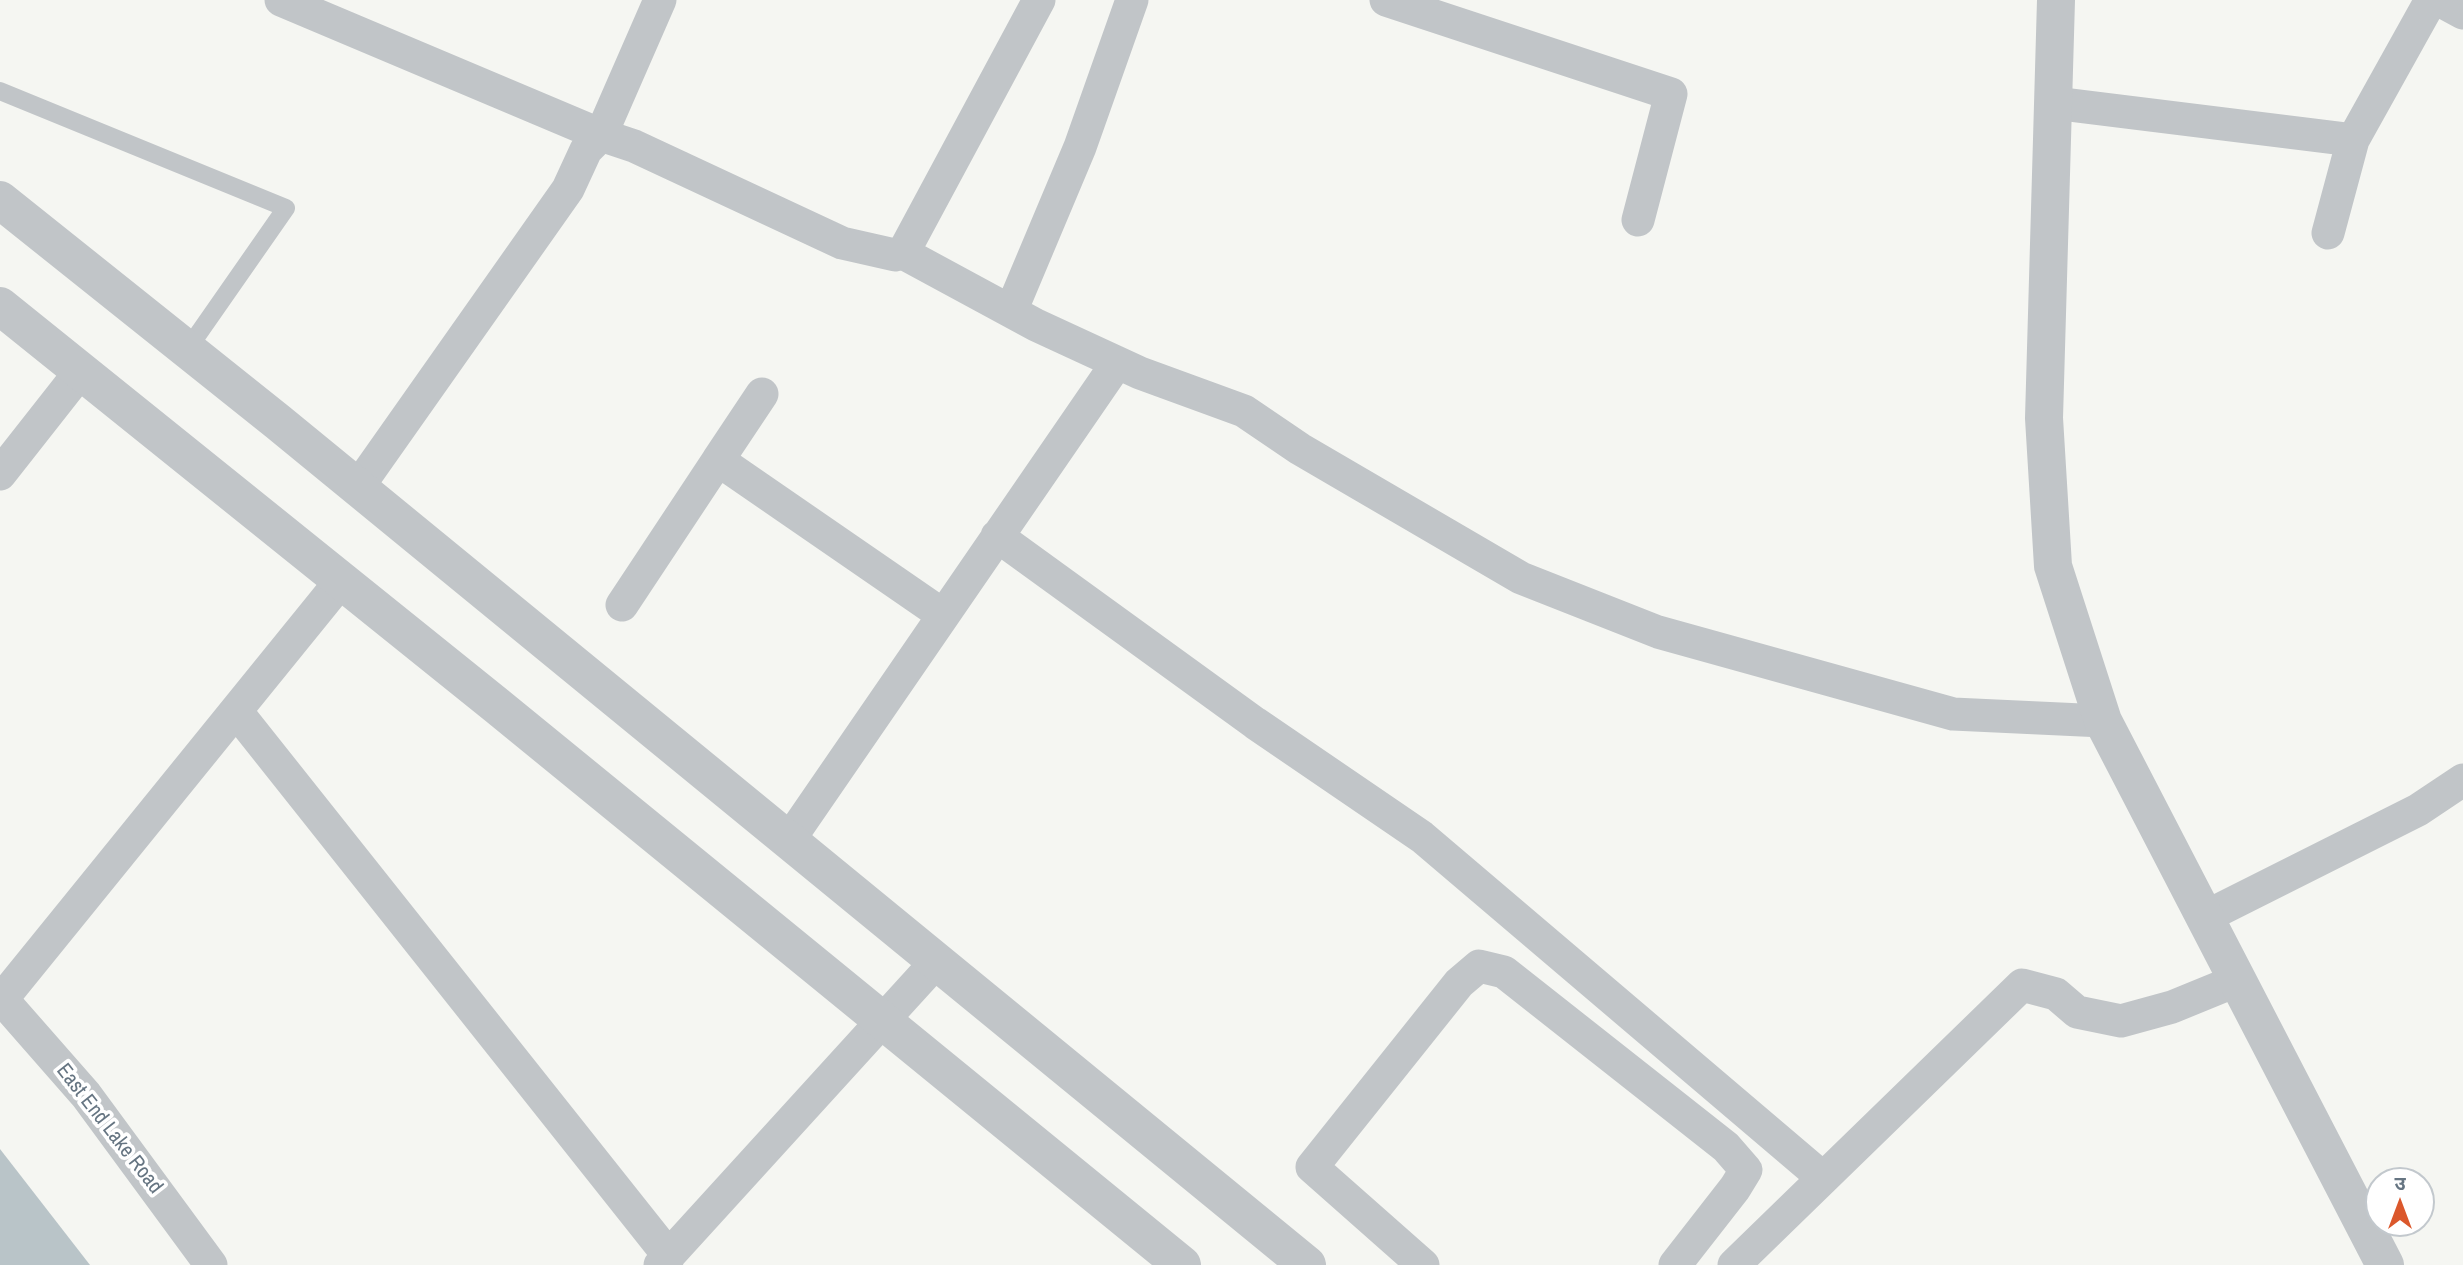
<!DOCTYPE html>
<meta charset="utf-8">
<style>
body{margin:0}
#map{position:relative;width:2463px;height:1265px;overflow:hidden;background:#f5f6f2;font-family:"Archivo Narrow","Noto Sans Devanagari",sans-serif}
canvas{display:block}
.north{position:absolute;left:2365px;top:1167px;width:70px;height:70px;box-sizing:border-box;background:#fff;border:2px solid #c2c8cd;border-radius:50%;rotate:0deg;font-size:19px;font-weight:700;line-height:28px;text-align:center;color:#667582}
.north::after{content:'';display:block;margin:auto;width:24px;height:32px;background:#db582c;clip-path:polygon(50% 0,100% 100%,50% 72%,0 100%)}
</style>
<div id="map">
<canvas width="2463" height="1265"></canvas>
<div class="north">उ</div>
</div>
<script>
const context = document.querySelector('canvas').getContext('2d');
context.lineJoin = 'round';
function paint(path, color) {
  context.fillStyle = color;
  context.fill(path, 'evenodd');
}
function toPath(rows) {
  const path = new Path2D();
  for (const r of rows) {
    path.moveTo(r[0], r[1]);
    for (let i = 2; i < r.length; i += 2) path.lineTo(r[i], r[i + 1]);
  }
  return path;
}
function trace(path, color, width, dash) {
  context.strokeStyle = color;
  context.lineWidth = width;
  context.lineCap = dash ? 'butt' : 'round';
  context.setLineDash(dash || []);
  context.stroke(path);
}
function write(font, color, halo, rows, align = 'center') {
  context.font = font + ' "Archivo Narrow",sans-serif';
  context.lineWidth = 7;
  context.setLineDash([]);
  context.textBaseline = 'middle';
  context.strokeStyle = halo;
  context.fillStyle = color;
  for (const [text, x, y, turn = 0] of rows) {
    context.save();
    context.translate(x, y);
    context.rotate((+turn || 0) * Math.PI / 180);
    context.textAlign = isNaN(turn) ? turn : align;
    if (halo) context.strokeText(text, 0, 0);
    context.fillText(text, 0, 0);
    context.restore();
  }
}
paint(toPath([
 [0,1149,90,1265,0,1265]
]), '#b9c4c8');
trace(toPath([
 [0,91,286,208,187,350]
]), '#c1c5c8', 18);
trace(toPath([
 [281,0,601,135,660,0],
 [1386,0,1671,94,1638,220],
 [2439,0,2463,13],
 [2054,103,2353,140,2431,0],
 [2328,233,2353,140],
 [903,253,1036,325,1140,373,1244,411,1300,449,1521,578,1658,632,1953,714,2103,721],
 [1011,311,1080,147,1132,0],
 [718,460,762,394],
 [0,474,81,371],
 [358,487,568,189,586,150,601,135,634,146,842,243,895,255,903,253,1039,0],
 [997,536,1255,723,1422,837,1823,1178],
 [622,605,718,460,943,615],
 [236,711,669,1256],
 [789,840,1117,363],
 [2205,917,2418,810,2463,780],
 [0,997,86,1095,211,1265],
 [2,999,341,581],
 [660,1265,937,961],
 [1423,1265,1312,1167,1459,983,1479,966,1504,972,1726,1147,1746,1170,1735,1188,1675,1265],
 [1734,1265,2022,985,2056,994,2077,1012,2121,1021,2172,1007,2238,980]
]), '#c1c5c8', 33);
trace(toPath([
 [2056,0,2044,418,2053,566,2103,721,2385,1265],
 [0,200,278,422,1307,1265],
 [0,306,496,705,1182,1265]
]), '#c1c5c8', 38);
write('21px', '#667582', '#fff', [
 ["East End Lake Road",109,1129,52]
]);
</script>
